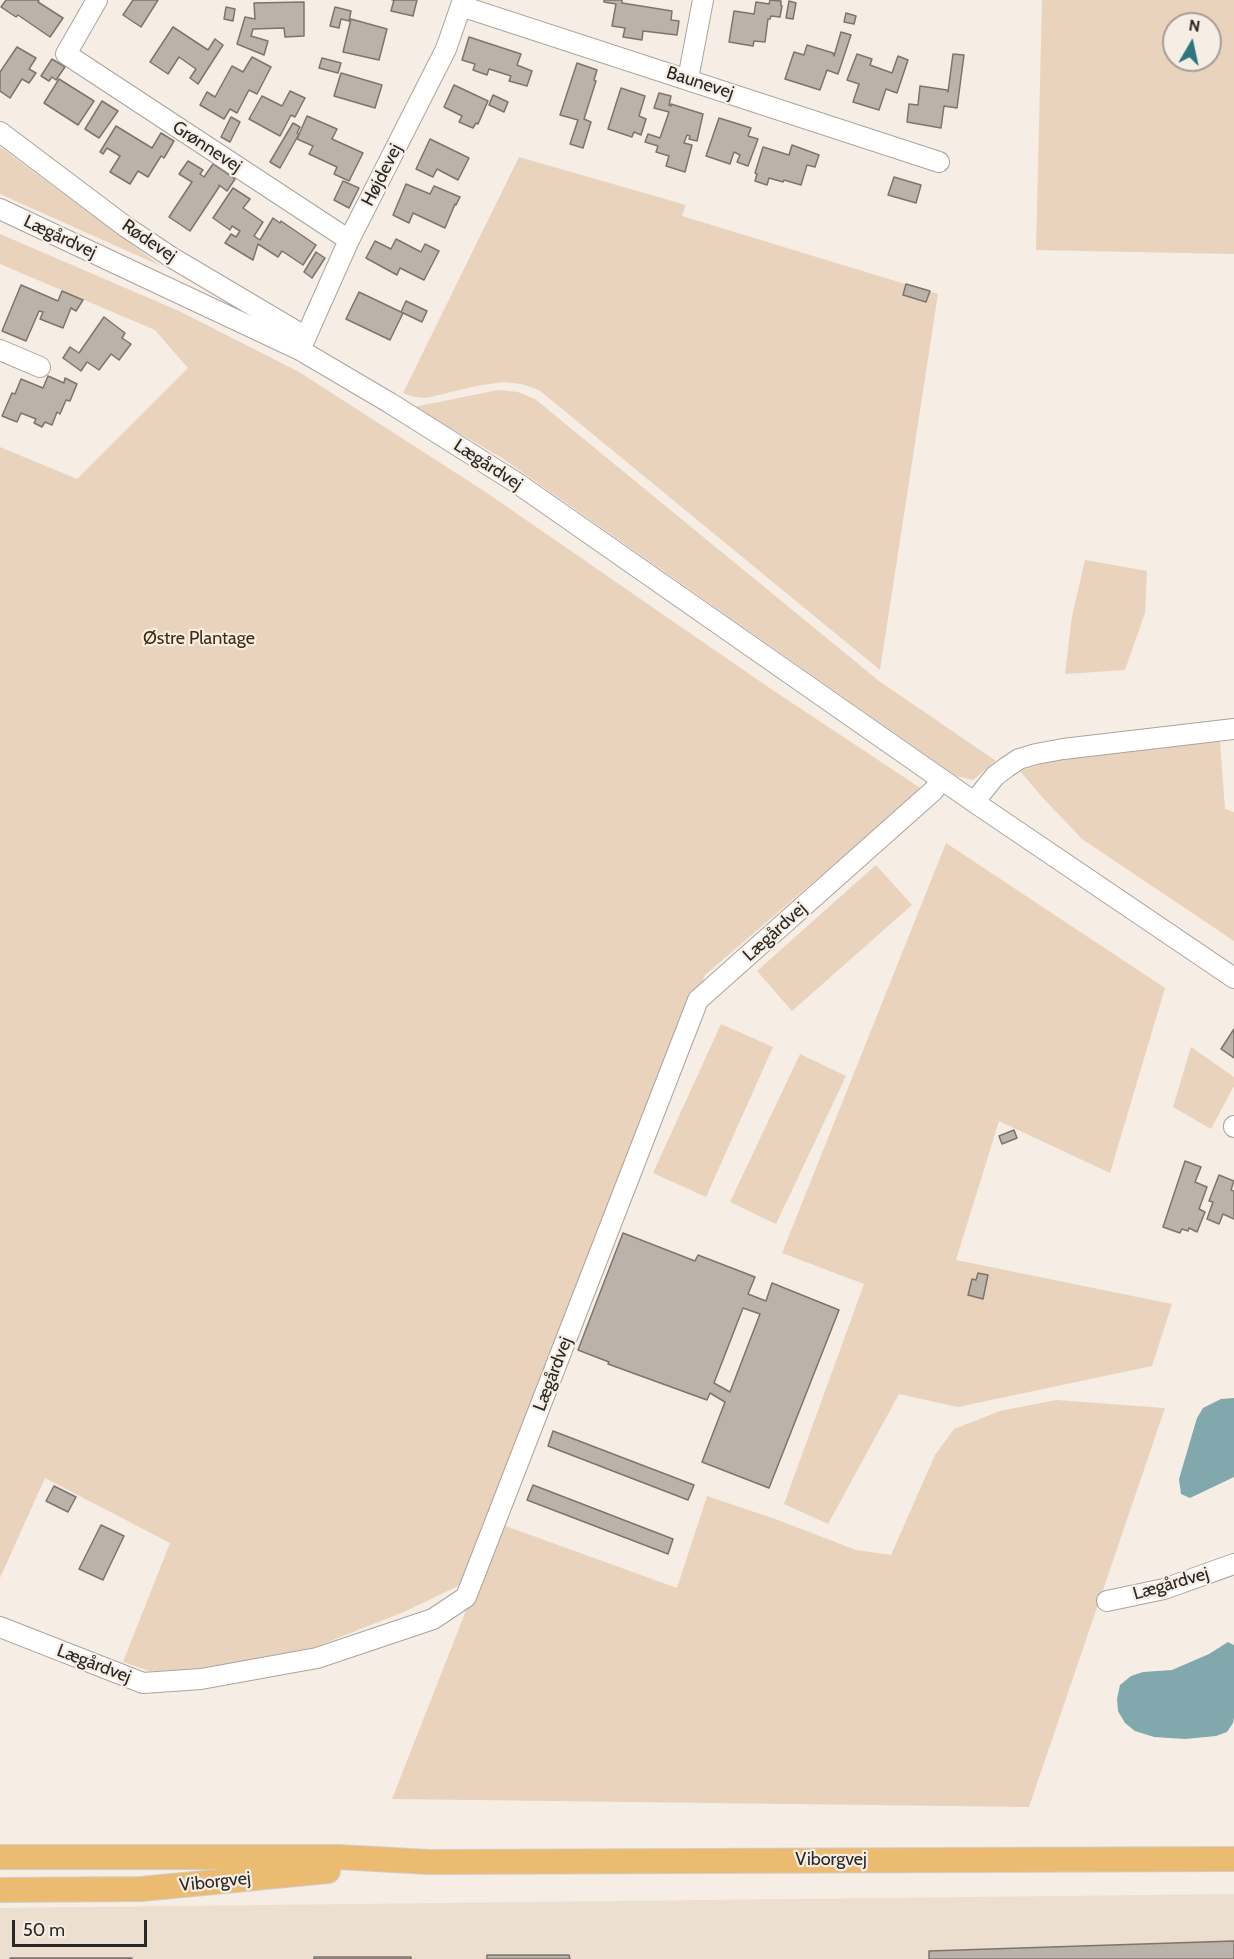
<!DOCTYPE html>
<meta charset="utf-8">
<style>
body{margin:0}
#map{position:relative;width:1234px;height:1959px;overflow:hidden;background:#f6ede4;font-family:Cabin,sans-serif}
canvas{display:block}
.north{position:absolute;left:1162px;top:12px;width:60px;height:60px;box-sizing:border-box;background:#f6ede4;border:2px solid #a49e97;border-radius:50%;rotate:9deg;font-size:16px;font-weight:700;line-height:24px;text-align:center;color:#2a2724}
.north::after{content:'';display:block;margin:auto;width:21px;height:27px;background:#2e767f;clip-path:polygon(50% 0,100% 100%,50% 72%,0 100%)}
.scale{position:absolute;left:12px;top:1920px;width:135px;height:27px;box-sizing:border-box;border:3px solid #2a2724;border-top:0;padding-left:8px;font-size:18px;line-height:21px;white-space:nowrap;color:#2a2724;-webkit-text-stroke:4px #f6ede4;paint-order:stroke}
</style>
<div id="map">
<canvas width="1234" height="1959"></canvas>
<div class="north">N</div>
<div class="scale">50 m</div>
</div>
<script>
const context = document.querySelector('canvas').getContext('2d');
context.lineJoin = 'round';
function paint(path, color) {
  context.fillStyle = color;
  context.fill(path, 'evenodd');
}
function toPath(rows) {
  const path = new Path2D();
  for (const r of rows) {
    path.moveTo(r[0], r[1]);
    for (let i = 2; i < r.length; i += 2) path.lineTo(r[i], r[i + 1]);
  }
  return path;
}
function trace(path, color, width, dash) {
  context.strokeStyle = color;
  context.lineWidth = width;
  context.lineCap = dash ? 'butt' : 'round';
  context.setLineDash(dash || []);
  context.stroke(path);
}
function write(font, color, halo, rows, align = 'center') {
  context.font = font + ' Cabin,sans-serif';
  context.lineWidth = 4.5;
  context.setLineDash([]);
  context.textBaseline = 'middle';
  context.strokeStyle = halo;
  context.fillStyle = color;
  for (const [text, x, y, turn = 0] of rows) {
    context.save();
    context.translate(x, y);
    context.rotate((+turn || 0) * Math.PI / 180);
    context.textAlign = isNaN(turn) ? turn : align;
    if (halo) context.strokeText(text, 0, 0);
    context.fillText(text, 0, 0);
    context.restore();
  }
}
paint(toPath([
 [1234,1894,1234,1959,0,1959,0,1908]
]), '#eddfd0');
paint(toPath([
 [1042,0,1234,0,1234,254,1036,250],
 [1174,24,1210,24,1210,60,1174,60],
 [0,147,161,266,0,194],
 [519,157,686,205,682,216,938,294,880,670,539,390,521,384,503,382,477,386,426,398,414,397,403,393],
 [0,234,179,311,299,372,484,491,771,689,922,789,705,975,460,1585,406,1611,310,1649,201,1670,149,1671,123,1662,170,1543,45,1478,0,1578,0,447,77,479,188,368,155,330,0,264],
 [498,390,518,392,535,399,879,681,996,761,973,780,956,776,502,458,414,407],
 [1085,560,1147,571,1145,613,1125,670,1065,674,1072,616],
 [1220,741,1225,809,1234,812,1234,941,1082,839,1043,798,1020,771,1051,761,1078,757],
 [946,843,1165,988,1110,1173,999,1121,956,1260,1172,1304,1152,1366,958,1407,899,1394,828,1524,784,1504,864,1284,782,1253],
 [876,865,912,905,792,1011,757,971],
 [721,1024,773,1047,706,1197,653,1173],
 [1191,1047,1234,1077,1234,1086,1211,1129,1173,1107],
 [800,1054,846,1076,776,1224,730,1202],
 [1056,1400,1165,1408,1029,1807,392,1799,500,1524,677,1588,707,1496,778,1520,856,1550,891,1555,935,1455,954,1429,1000,1411]
]), '#e9d3bd');
paint(toPath([
 [1234,1398,1234,1477,1190,1498,1181,1494,1179,1479,1197,1418,1203,1408,1221,1399],
 [1228,1642,1234,1645,1234,1717,1233,1723,1227,1732,1216,1736,1185,1739,1154,1737,1135,1731,1125,1723,1118,1711,1117,1699,1120,1685,1131,1676,1143,1672,1172,1670,1209,1654]
]), '#81a8ad');
const building = toPath([
 [6,0,39,0,38,2,63,18,50,37,18,15,16,17,1,7,6,0],
 [133,0,158,0,141,27,123,15,133,0],
 [392,0,417,0,413,16,391,11,394,0,392,0],
 [604,0,622,0,622,3,672,11,671,20,679,21,677,35,643,31,642,40,623,37,625,28,612,26,616,4,604,2,604,0],
 [770,0,781,1,781,6,782,6,780,17,771,16,770,19,768,19,765,42,754,41,753,46,729,42,734,11,754,14,756,2,769,4,770,0],
 [789,1,796,3,793,19,786,18,789,1],
 [304,2,304,36,285,37,284,28,253,29,251,36,268,41,264,55,237,44,245,17,255,19,254,3,304,2],
 [226,7,235,9,233,21,224,19,226,7],
 [335,7,351,11,349,21,341,19,339,28,330,26,335,7],
 [846,13,856,16,854,24,844,22,846,13],
 [351,19,387,29,379,60,343,52,351,19],
 [173,27,208,50,215,39,223,45,198,84,190,78,196,69,179,57,168,74,150,62,173,27],
 [841,32,851,35,838,74,827,70,820,90,785,79,794,52,804,55,807,45,833,53,834,56,841,32],
 [469,37,521,54,517,65,532,71,527,86,509,81,511,76,489,69,487,75,473,70,475,64,462,60,469,37],
 [17,47,36,58,29,69,36,73,29,83,22,79,10,98,0,91,0,72,17,47],
 [857,54,872,59,870,65,892,73,898,56,908,60,897,93,886,89,879,110,853,102,859,84,847,80,857,54],
 [953,54,964,55,957,108,944,106,941,128,907,122,909,104,918,105,920,86,947,90,948,92,953,54],
 [252,57,271,67,257,94,249,90,237,113,230,109,224,119,200,105,207,92,215,97,232,66,243,72,252,57],
 [322,58,341,63,338,73,319,68,322,58],
 [52,59,65,67,56,80,52,77,49,81,41,76,52,59],
 [577,63,597,70,594,80,596,81,584,119,591,122,583,148,570,144,578,120,560,115,577,63],
 [341,73,382,85,375,108,334,96,341,73],
 [59,79,94,101,78,125,44,103,59,79],
 [454,85,488,101,478,124,476,123,473,128,459,122,462,116,444,107,454,85],
 [621,88,645,96,639,116,646,119,641,135,634,132,632,137,608,129,621,88],
 [290,91,305,98,295,117,291,115,280,136,249,119,262,96,282,106,290,91],
 [659,93,671,96,669,105,671,106,671,104,703,114,697,141,689,139,690,136,687,135,684,143,692,145,685,172,666,166,669,156,656,152,658,146,645,142,648,134,660,138,669,112,654,108,659,93],
 [493,95,508,102,504,112,489,105,493,95],
 [102,101,118,111,99,138,85,129,102,101],
 [307,116,337,129,332,139,363,153,349,181,334,174,337,167,309,154,313,146,297,139,307,116],
 [231,117,240,122,230,142,221,137,231,117],
 [719,118,751,128,748,136,758,139,748,166,737,162,740,155,734,152,730,164,706,156,719,118],
 [293,123,300,127,297,133,299,134,280,168,270,162,293,123],
 [116,126,152,148,161,133,174,141,164,158,161,156,148,177,138,171,130,184,110,172,120,156,107,148,103,154,100,152,116,126],
 [430,139,469,158,458,180,437,169,433,177,416,169,430,139],
 [792,145,819,155,815,167,807,165,801,185,784,180,783,182,769,178,767,185,755,181,757,174,755,173,763,147,789,155,792,145],
 [188,161,203,170,200,174,204,177,213,164,235,179,227,191,219,185,219,187,190,231,169,217,192,182,179,174,188,161],
 [894,177,921,185,916,203,888,195,894,177],
 [343,181,359,188,349,208,334,200,343,181],
 [406,184,430,194,434,186,460,197,456,205,455,204,445,228,413,213,409,223,393,215,406,184],
 [233,188,250,199,243,208,263,222,254,236,260,240,273,218,280,223,281,221,316,245,303,265,282,251,278,257,258,244,253,260,225,243,231,234,236,237,240,231,232,226,230,230,213,218,233,188],
 [396,239,421,252,425,244,439,251,424,280,400,268,397,275,366,258,375,241,391,249,396,239],
 [316,252,325,258,312,278,304,272,316,252],
 [906,284,930,291,926,302,903,295,906,284],
 [21,285,58,301,62,291,83,300,76,311,71,308,63,328,40,319,43,312,39,311,26,341,2,331,21,285],
 [359,292,403,313,390,340,346,319,359,292],
 [406,301,427,311,422,322,401,312,406,301],
 [104,317,125,333,122,338,131,344,119,360,111,354,99,370,87,362,81,371,63,358,70,347,79,353,104,317],
 [48,376,64,383,65,378,77,384,70,401,66,400,60,414,57,412,52,425,45,422,42,427,34,423,36,419,21,413,17,422,2,416,12,393,15,394,21,379,43,388,48,376],
 [1234,1029,1234,1058,1221,1049,1234,1029],
 [1014,1130,1017,1138,1002,1144,999,1136,1014,1130],
 [1185,1161,1201,1167,1195,1182,1207,1187,1199,1209,1205,1212,1197,1232,1189,1228,1188,1231,1182,1229,1180,1233,1163,1227,1185,1161],
 [1219,1175,1234,1181,1231,1190,1234,1191,1234,1219,1223,1214,1219,1224,1207,1219,1213,1202,1209,1201,1219,1175],
 [623,1233,695,1261,698,1255,755,1277,748,1294,766,1301,772,1283,839,1310,769,1488,702,1462,725,1402,710,1393,707,1400,608,1364,609,1362,578,1350,623,1233],
 [743,1308,760,1314,730,1392,714,1383,743,1308],
 [978,1273,988,1275,983,1299,968,1295,972,1279,976,1280,978,1273],
 [553,1431,694,1485,688,1500,548,1446,553,1431],
 [533,1485,673,1539,668,1554,527,1500,533,1485],
 [54,1486,76,1497,68,1512,46,1501,54,1486],
 [101,1525,124,1536,103,1580,79,1569,101,1525],
 [1234,1941,1234,1959,929,1959,929,1951,1234,1941],
 [487,1955,569,1955,570,1959,487,1959,487,1955],
 [314,1957,411,1957,411,1959,314,1959,314,1957],
 [10,1958,132,1958,132,1959,10,1959,10,1958]
]);
paint(building, '#bbb2aa');
trace(building, '#7d756d', 1.5);
const minor = toPath([
 [97,0,66,54,349,240],
 [461,6,939,162],
 [688,79,703,0],
 [0,132,126,227,171,257,306,337],
 [0,209,300,350,390,403,517,483,974,802,1234,978],
 [0,350,40,367],
 [300,350,349,240,446,49,463,0],
 [974,802,995,776,1007,767,1019,759,1036,754,1063,749,1234,729],
 [1234,1126,1234,1127],
 [1107,1601,1164,1589,1234,1564],
 [0,1627,143,1683,201,1679,317,1658,433,1619,466,1597,698,1000,933,791,942,780]
]);
const major = toPath([
 [0,1857,338,1857,429,1862,1234,1859],
 [0,1890,141,1889,328,1871]
]);
trace(minor, '#aca49c', 22);
trace(major, '#d0cfcf', 26);
trace(minor, '#fff', 20);
trace(major, '#ebbb72', 24);
write('18px', '#2a2724', '#f6ede4', [
 ["Baunevej",700,83,18],
 ["Grønnevej",207,147,33],
 ["Højdevej",382,175,-63],
 ["Lægårdvej",60,237,25],
 ["Rødevej",149,241,34],
 ["Lægårdvej",488,465,33],
 ["Lægårdvej",775,932,-42],
 ["Lægårdvej",553,1374,-69],
 ["Lægårdvej",1171,1584,-16],
 ["Lægårdvej",94,1664,21],
 ["Viborgvej",831,1860],
 ["Viborgvej",215,1882,-6]
]);
write('18px', '#442b0b', '#f6ede4', [
 ["Østre Plantage",199,639]
]);
</script>
